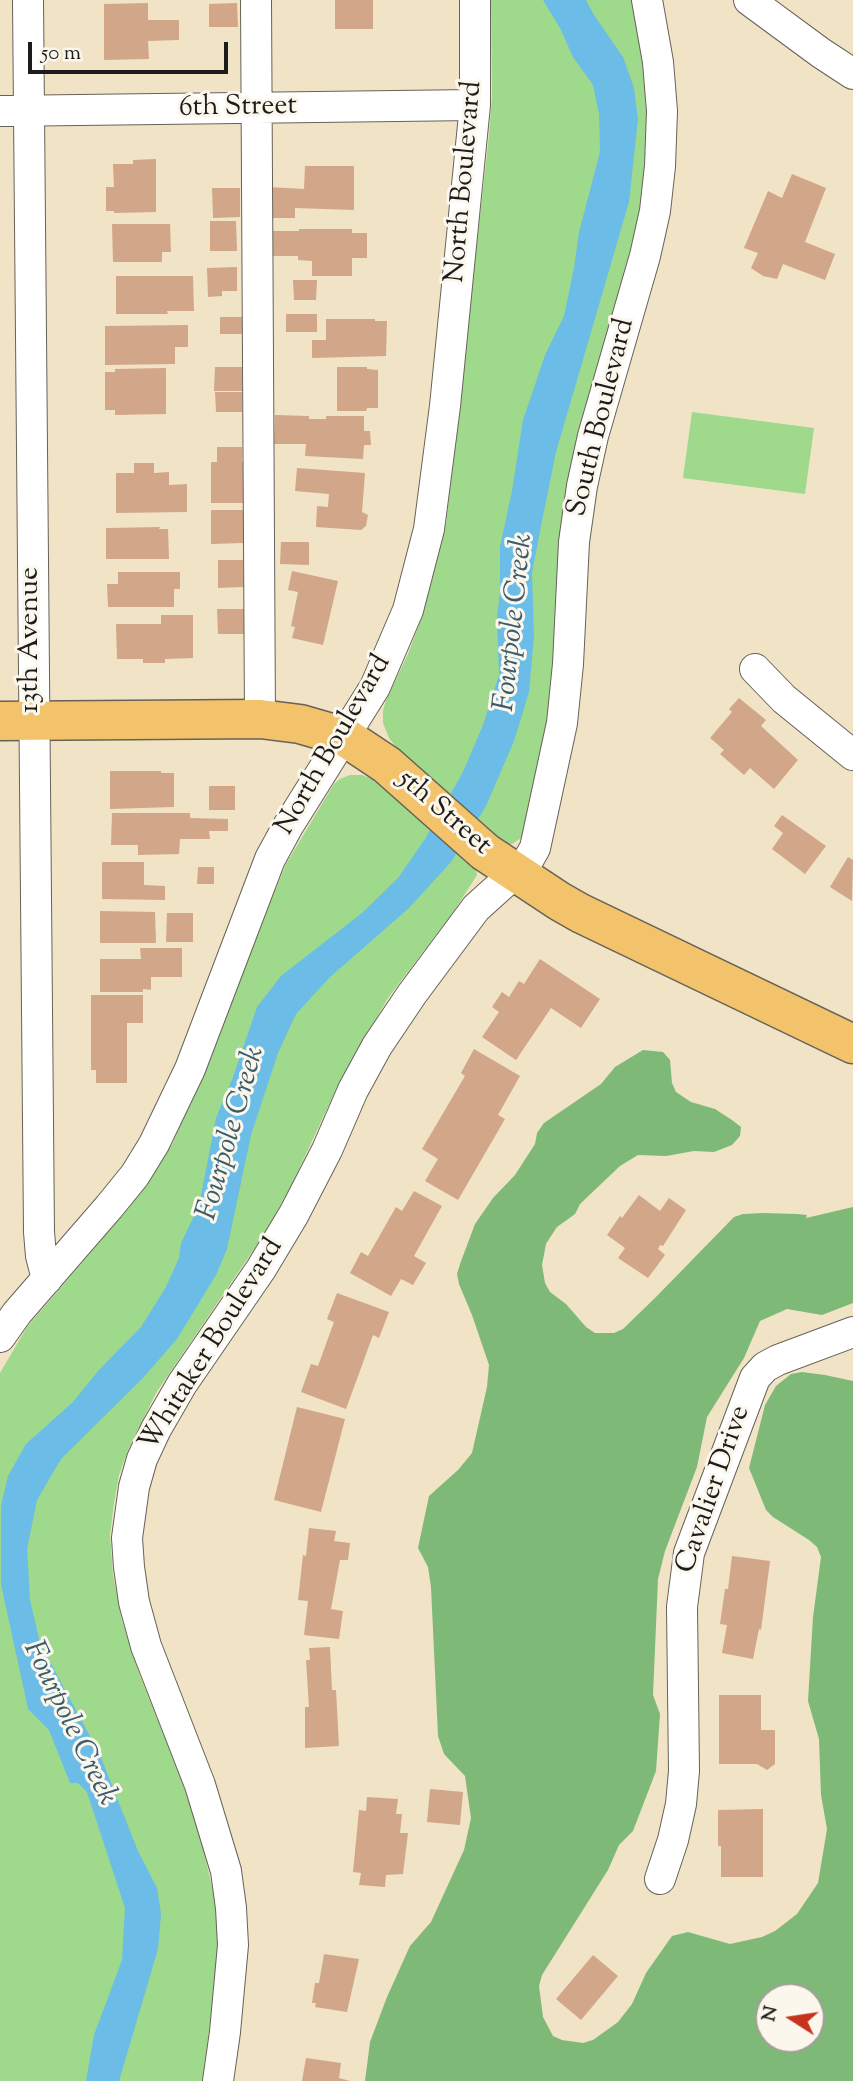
<!DOCTYPE html>
<style>
body{margin:0}
#map{position:relative;width:853px;height:2081px;overflow:hidden;background:#f1e3c6;font-family:"Sorts Mill Goudy",serif}
canvas{display:block}
.north{position:absolute;left:755px;top:1983px;width:70px;height:70px;box-sizing:border-box;background:#fbf7ec;border:2px solid #a29f99;border-radius:50%;rotate:282deg;font-size:19px;font-weight:700;line-height:28px;text-align:center;color:#1c1c1c}
.north::after{content:'';display:block;margin:auto;width:24px;height:32px;background:#c8321e;clip-path:polygon(50% 0,100% 100%,50% 72%,0 100%)}
.scale{position:absolute;left:28px;top:42px;width:200px;height:32px;box-sizing:border-box;border:4px solid #1c1c1c;border-top:0;padding-left:9px;font-size:21px;line-height:24px;white-space:nowrap;color:#1c1c1c;-webkit-text-stroke:5px #fbf7ec;paint-order:stroke}
</style>
<div id="map">
<canvas width="853" height="2081"></canvas>
<div class="north">N</div>
<div class="scale">50 m</div>
</div>
<script>
const context = document.querySelector('canvas').getContext('2d');
context.lineJoin = 'round';
function paint(path, color) {
  context.fillStyle = color;
  context.fill(path, 'evenodd');
}
function toPath(rows) {
  const path = new Path2D();
  for (const r of rows) {
    path.moveTo(r[0], r[1]);
    for (let i = 2; i < r.length; i += 2) path.lineTo(r[i], r[i + 1]);
  }
  return path;
}
function trace(path, color, width, dash) {
  context.strokeStyle = color;
  context.lineWidth = width;
  context.lineCap = dash ? 'butt' : 'round';
  context.setLineDash(dash || []);
  context.stroke(path);
}
function write(font, color, halo, rows, align = 'center') {
  context.font = font + ' "Sorts Mill Goudy",serif';
  context.lineWidth = 6;
  context.setLineDash([]);
  context.textBaseline = 'middle';
  context.strokeStyle = halo;
  context.fillStyle = color;
  for (const [text, x, y, turn = 0] of rows) {
    context.save();
    context.translate(x, y);
    context.rotate((+turn || 0) * Math.PI / 180);
    context.textAlign = isNaN(turn) ? turn : align;
    if (halo) context.strokeText(text, 0, 0);
    context.fillText(text, 0, 0);
    context.restore();
  }
}
paint(toPath([
 [491,0,633,0,651,115,651,164,553,699,527,825,521,838,512,844,503,844,400,752,389,738,383,723,383,711,386,700,408,654,423,614,446,524,489,135,492,97],
 [692,412,814,428,805,494,683,478],
 [350,775,362,775,372,779,399,798,476,869,477,875,454,911,388,998,339,1083,292,1184,265,1233,156,1393,128,1450,119,1475,114,1503,110,1535,113,1575,122,1621,139,1673,182,1781,201,1840,213,1891,218,1928,216,1981,202,2081,0,2081,0,1373,27,1327,128,1209,173,1143,286,864,334,784,340,779]
]), '#9ed98c');
paint(toPath([
 [643,1050,663,1052,670,1060,672,1083,676,1092,691,1102,715,1109,732,1120,741,1127,740,1136,732,1145,714,1152,694,1151,666,1156,638,1155,620,1166,580,1204,575,1214,557,1227,551,1236,546,1244,542,1265,545,1283,550,1292,566,1304,586,1327,595,1333,614,1333,623,1329,655,1298,734,1217,743,1214,763,1213,797,1214,807,1215,806,1218,853,1207,853,1303,822,1315,787,1309,760,1321,744,1358,707,1417,697,1467,665,1551,658,1579,653,1695,660,1714,656,1771,633,1831,619,1845,608,1870,542,1975,539,1986,543,2017,553,2036,562,2040,583,2043,593,2040,618,2022,632,2004,646,1973,672,1936,688,1932,730,1944,762,1937,775,1931,797,1914,818,1883,827,1829,821,1795,819,1739,808,1701,813,1617,821,1557,817,1547,809,1540,773,1517,766,1510,749,1468,765,1405,776,1386,791,1374,802,1372,825,1375,853,1381,853,2081,365,2081,370,2042,387,1997,410,1946,431,1922,464,1850,471,1818,465,1776,444,1754,438,1736,431,1587,428,1567,418,1548,429,1496,458,1470,472,1453,487,1387,489,1365,472,1315,459,1284,457,1274,460,1264,475,1224,493,1198,515,1175,535,1144,537,1133,544,1123,601,1084,615,1067],
 [811,1997,811,2039,769,2039,769,1997]
]), '#7eb978');
paint(toPath([
 [543,0,586,0,594,15,623,57,634,88,638,119,629,202,556,452,542,521,532,573,534,636,529,692,514,741,486,806,451,862,409,908,330,977,296,1014,278,1053,251,1135,227,1249,216,1275,177,1339,142,1379,61,1459,37,1500,27,1549,30,1600,40,1643,100,1755,138,1851,157,1888,161,1914,158,1949,119,2081,86,2081,94,2035,122,1960,125,1908,87,1792,78,1783,70,1783,49,1730,28,1709,1,1584,1,1506,8,1476,26,1444,73,1402,99,1370,141,1327,166,1287,179,1258,181,1243,199,1206,216,1118,233,1077,257,1007,281,976,362,913,398,878,425,839,463,772,483,725,499,675,497,617,500,592,500,547,512,491,523,420,545,355,564,316,574,268,579,232,600,152,599,114,593,85,573,57,560,28]
]), '#6bbce7');
paint(toPath([
 [335,0,373,0,373,29,335,29],
 [148,3,148,20,179,20,179,40,148,41,149,59,104,60,104,4],
 [237,3,238,27,209,27,209,4],
 [156,159,156,212,114,213,114,211,106,211,106,187,114,187,113,164,133,164,133,160],
 [305,166,354,166,354,210,295,208,295,218,268,218,268,187,304,189],
 [792,174,826,188,805,242,835,254,825,280,783,264,777,279,763,276,751,268,758,253,744,248,768,191,782,198],
 [212,188,240,188,240,217,213,218],
 [210,221,236,221,237,251,210,251],
 [112,224,170,224,171,252,162,252,162,262,113,262],
 [299,229,352,229,352,233,367,233,367,258,352,258,352,276,312,276,312,261,298,260,298,256,270,256,271,231,299,231],
 [237,267,237,291,222,291,222,296,208,297,207,268],
 [116,276,193,276,194,311,167,311,168,314,116,314],
 [293,280,317,280,316,300,294,300],
 [286,314,317,314,317,332,286,332],
 [220,317,247,317,247,334,220,334],
 [326,319,375,319,375,321,387,321,386,356,312,358,312,340,326,340],
 [188,325,188,347,175,347,175,364,105,365,105,326],
 [215,367,242,367,242,391,214,391],
 [337,367,367,367,367,369,378,370,378,408,367,408,366,411,337,411],
 [166,368,166,414,115,415,115,410,105,410,105,372,115,372,115,369],
 [215,392,242,392,242,412,216,412],
 [275,415,309,416,309,419,326,419,326,416,364,416,364,431,370,431,371,445,364,445,363,459,305,456,306,444,274,444],
 [217,447,242,447,242,462,247,461,248,503,211,503,211,462,217,462],
 [134,463,154,463,154,473,169,472,169,485,187,484,187,512,116,513,116,473,134,473],
 [297,468,365,473,362,512,368,515,366,526,361,530,316,527,317,506,328,507,329,494,295,491],
 [211,510,243,510,243,543,211,544],
 [160,527,159,529,168,529,169,559,106,559,106,528],
 [281,542,309,542,309,565,280,564],
 [218,560,243,560,244,587,218,588],
 [292,571,338,581,323,645,292,638,295,627,291,626,298,592,288,590],
 [118,572,180,572,180,589,174,589,174,607,108,607,107,584,118,584],
 [217,609,244,609,245,634,218,634],
 [161,615,193,615,193,658,165,659,165,663,143,663,143,659,117,659,116,624,161,624],
 [739,698,766,720,761,726,798,760,774,789,750,768,744,775,720,754,724,750,710,738,732,712,729,709],
 [110,771,161,771,161,773,174,773,174,807,110,809],
 [209,786,235,786,235,810,209,810],
 [112,813,190,813,190,818,228,819,228,831,209,831,210,839,180,839,179,854,138,855,138,845,111,845],
 [782,815,826,846,805,874,772,849,783,833,774,826],
 [848,857,853,860,852,901,830,887],
 [102,862,144,862,144,885,165,886,165,900,102,899],
 [198,867,214,867,214,884,197,884],
 [100,911,155,912,156,943,100,943],
 [167,913,193,913,193,942,166,942],
 [140,948,182,948,182,977,151,977,151,990,143,989,143,992,100,992,100,959,141,959],
 [540,959,600,999,581,1028,551,1008,516,1060,482,1037,499,1012,492,1007,502,992,509,997,519,981,524,984],
 [91,995,143,995,143,1023,127,1023,127,1083,96,1083,96,1070,91,1070],
 [474,1049,520,1076,498,1115,505,1119,458,1200,425,1181,438,1159,422,1149,465,1076,461,1073],
 [414,1191,442,1206,414,1256,426,1263,413,1285,401,1279,391,1296,350,1273,361,1252,368,1256,396,1207,402,1211],
 [639,1195,660,1211,669,1198,686,1210,663,1246,660,1245,658,1249,665,1255,648,1278,618,1258,625,1248,607,1235,620,1216,622,1218],
 [337,1293,389,1312,379,1338,373,1335,346,1409,301,1392,311,1364,318,1366,334,1322,327,1319],
 [297,1407,345,1419,321,1512,274,1500],
 [309,1528,336,1531,334,1541,350,1543,348,1560,340,1560,331,1609,343,1611,339,1639,304,1635,308,1601,298,1600,303,1555,306,1556],
 [732,1556,770,1561,761,1630,759,1629,753,1659,722,1653,727,1625,720,1624,725,1589,728,1589],
 [330,1647,332,1690,336,1690,339,1746,305,1748,305,1707,309,1707,306,1660,310,1660,309,1648],
 [719,1695,761,1695,761,1730,775,1730,775,1764,767,1770,757,1764,719,1764],
 [430,1789,463,1792,460,1825,427,1822],
 [367,1797,398,1799,396,1814,402,1814,400,1833,408,1833,403,1874,386,1875,385,1887,359,1885,361,1873,353,1872,359,1810,366,1811],
 [763,1809,763,1877,721,1877,721,1846,718,1846,718,1810],
 [324,1954,359,1959,347,2012,315,2007,316,2003,312,2003,315,1983,319,1983],
 [593,1955,618,1976,581,2020,556,1999],
 [306,2058,341,2063,339,2078,350,2081,302,2081]
]), '#d2a689');
const minor = toPath([
 [28,0,39,1232,41,1256,47,1279],
 [256,0,260,719],
 [749,0,821,53,853,74],
 [0,111,475,105],
 [755,669,784,699,853,755],
 [0,1337,17,1313,109,1207,135,1175,154,1144,190,1069,270,859,288,826,375,687,408,610,429,529,445,406,475,105,475,0],
 [660,1879,673,1840,681,1804,684,1771,682,1607,689,1553,755,1378,765,1367,778,1360,853,1332],
 [218,2081,225,2032,233,1945,231,1908,226,1871,200,1785,146,1646,134,1602,129,1567,127,1538,134,1487,142,1459,156,1429,182,1384,261,1269,294,1214,327,1150,353,1090,377,1046,412,994,476,908,527,862,535,848,562,723,568,664,574,542,582,486,593,436,645,256,655,211,660,166,662,111,658,62,647,0]
]);
const major = toPath([
 [0,721,260,719,300,724,345,737,387,765,485,852,559,901,580,913,853,1044]
]);
trace(minor, '#676258', 32);
trace(major, '#676258', 41);
trace(minor, '#fff', 30);
trace(major, '#f2c36a', 38);
write('28px', '#1c1c1c', '#fbf7ec', [
 ["6th Street",238,109,-1],
 ["North Boulevard",466,182,-85],
 ["South Boulevard",603,418,-76],
 ["13th Avenue",32,640,-90],
 ["North Boulevard",335,746,-60],
 ["5th Street",443,814,41],
 ["Whitaker Boulevard",213,1346,-58],
 ["Cavalier Drive",715,1490,-71]
]);
write('italic 30px', '#3c5c6d', '#fbf7ec', [
 ["Fourpole Creek",516,623,-84],
 ["Fourpole Creek",233,1134,-74],
 ["Fourpole Creek",68,1724,64]
]);
</script>
